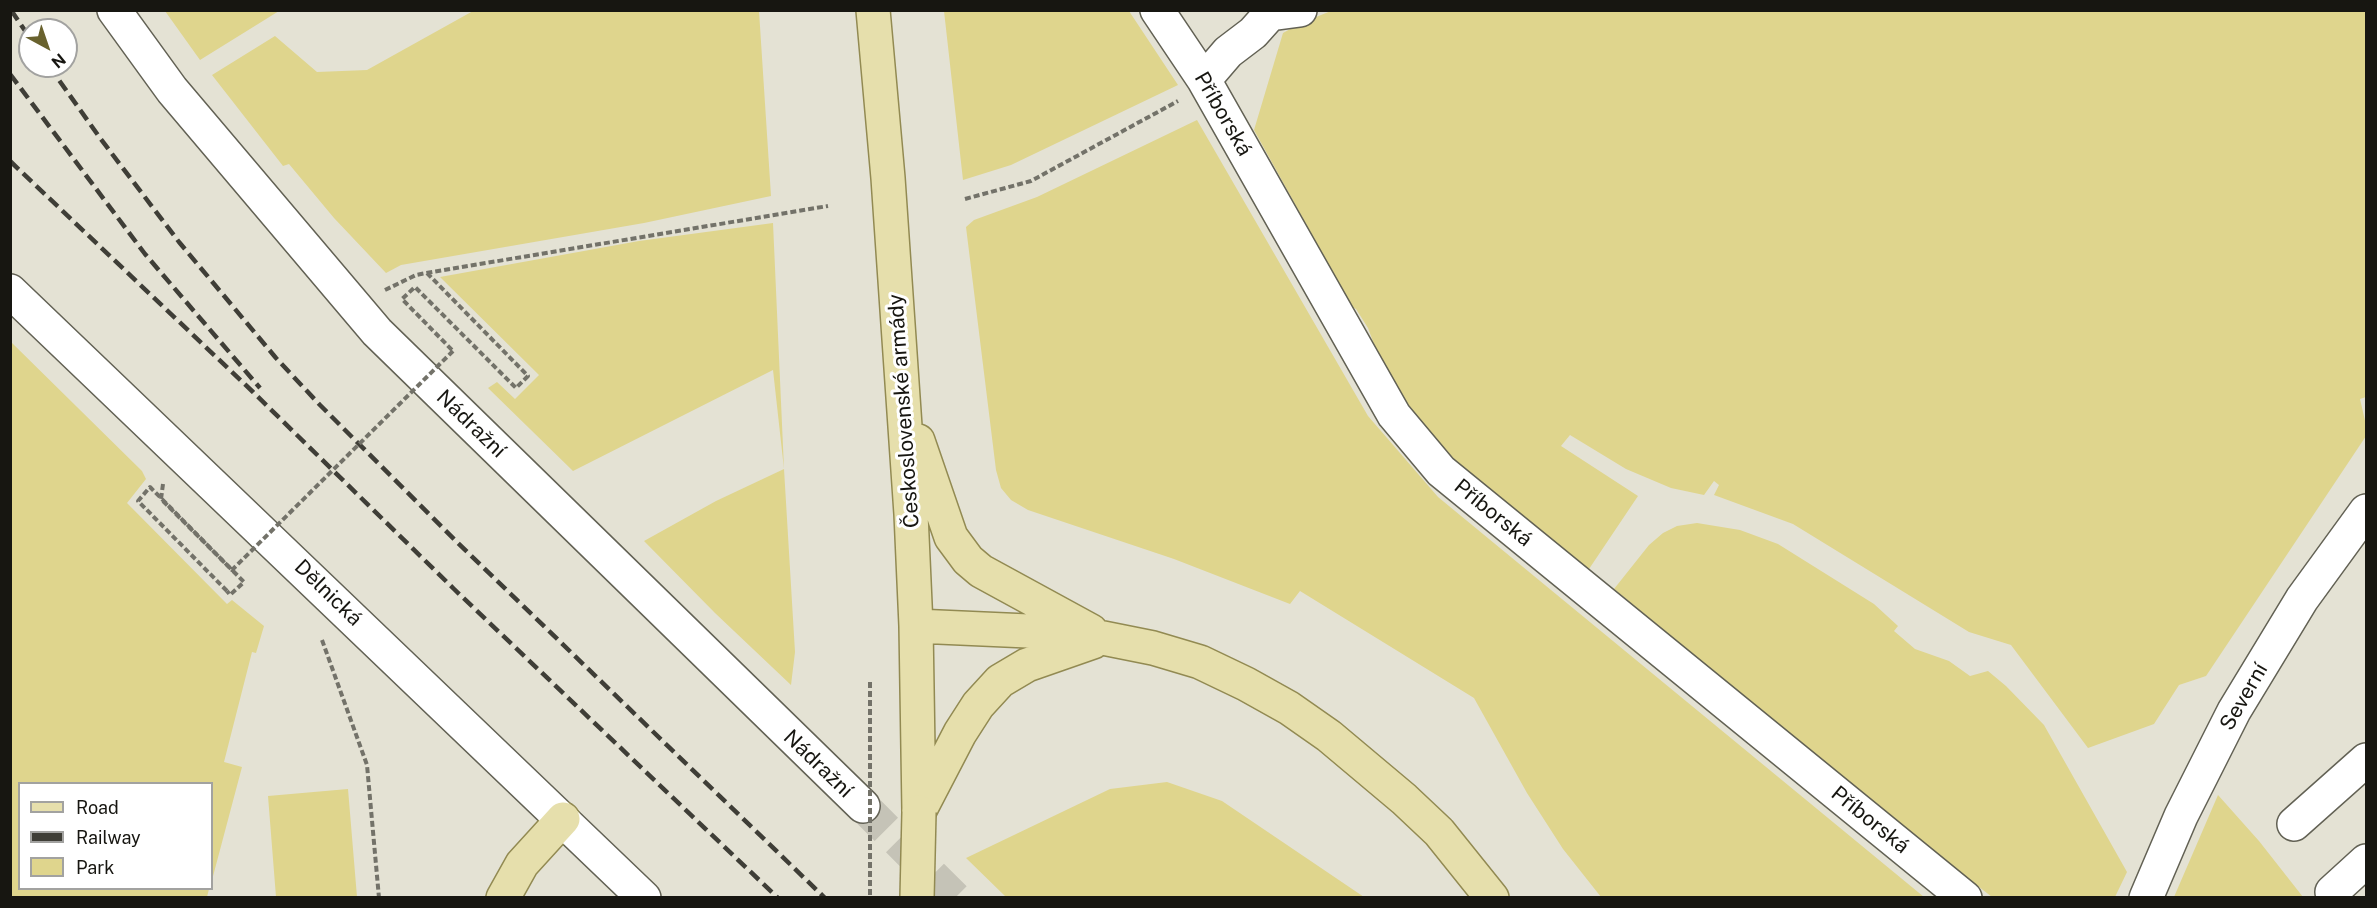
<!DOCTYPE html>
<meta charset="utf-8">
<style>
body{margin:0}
#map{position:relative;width:2377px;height:908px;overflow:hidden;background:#e4e2d4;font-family:"Public Sans",sans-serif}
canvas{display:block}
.frame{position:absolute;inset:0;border:12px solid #171611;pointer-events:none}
.legend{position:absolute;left:18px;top:782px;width:195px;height:108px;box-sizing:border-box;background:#fff;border:2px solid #a2a2a0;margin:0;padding:8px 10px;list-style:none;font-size:18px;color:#171611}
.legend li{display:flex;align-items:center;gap:12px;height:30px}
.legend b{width:30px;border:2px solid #a2a2a0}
.north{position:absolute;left:18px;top:18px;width:60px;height:60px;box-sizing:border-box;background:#fff;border:2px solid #a2a2a0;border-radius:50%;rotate:140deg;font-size:16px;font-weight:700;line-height:24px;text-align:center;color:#171611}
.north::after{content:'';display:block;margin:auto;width:21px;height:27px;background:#69622e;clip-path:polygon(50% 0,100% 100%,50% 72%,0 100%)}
</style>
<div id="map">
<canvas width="2377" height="908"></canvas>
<div class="frame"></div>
<ul class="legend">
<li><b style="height:8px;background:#e6dfac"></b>Road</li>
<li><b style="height:8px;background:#3f3e37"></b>Railway</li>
<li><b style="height:16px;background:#dfd58d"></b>Park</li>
</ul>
<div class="north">N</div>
</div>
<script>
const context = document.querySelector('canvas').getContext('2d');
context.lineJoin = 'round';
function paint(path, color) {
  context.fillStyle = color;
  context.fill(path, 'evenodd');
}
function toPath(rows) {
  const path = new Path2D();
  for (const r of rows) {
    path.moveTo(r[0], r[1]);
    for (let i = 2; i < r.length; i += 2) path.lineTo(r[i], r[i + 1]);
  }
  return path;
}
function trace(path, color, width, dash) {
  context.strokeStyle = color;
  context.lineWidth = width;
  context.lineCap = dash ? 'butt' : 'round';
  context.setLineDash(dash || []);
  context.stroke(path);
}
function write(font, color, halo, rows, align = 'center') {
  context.font = font + ' "Public Sans",sans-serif';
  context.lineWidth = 6;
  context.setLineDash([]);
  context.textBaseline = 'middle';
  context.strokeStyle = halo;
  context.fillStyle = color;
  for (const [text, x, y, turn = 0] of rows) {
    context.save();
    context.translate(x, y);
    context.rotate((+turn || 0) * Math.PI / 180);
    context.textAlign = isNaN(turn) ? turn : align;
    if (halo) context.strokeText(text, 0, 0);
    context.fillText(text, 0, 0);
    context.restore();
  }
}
paint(toPath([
 [165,11,279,11,200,60],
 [473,11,759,11,771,196,644,223,401,265,386,273,334,218,289,164,283,166,212,75,275,36,317,72,367,70],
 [944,11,1129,11,1178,85,1011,165,963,180],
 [1331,11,2366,11,2366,397,2360,399,2366,425,2366,436,2206,676,2179,685,2154,724,2088,748,2011,645,1969,632,1793,524,1714,495,1719,485,1714,481,1704,495,1671,488,1626,469,1570,435,1561,446,1638,496,1589,569,1475,478,1454,459,1427,429,1404,399,1375,347,1368,328,1356,309,1352,307,1254,130,1283,33,1301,23],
 [1197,120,1368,416,1438,497,1924,897,1601,897,1563,849,1527,793,1474,698,1300,591,1290,604,1174,559,1028,510,1011,500,1001,488,996,470,966,227,974,220,1037,197],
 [773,223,784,469,795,652,791,685,715,613,644,541,716,501,784,469,773,370,573,471,488,388,497,382,515,399,539,375,440,277,639,241],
 [10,341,142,471,146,479,127,503,227,604,232,600,264,626,256,653,252,652,224,762,242,767,212,880,212,784,20,784,20,888,209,889,207,897,11,897],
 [1697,523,1740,530,1778,544,1874,604,1898,626,1894,631,1915,649,1949,661,1970,676,1988,671,2006,686,2044,725,2127,872,2115,897,1992,897,1902,827,1614,589,1649,545,1663,533,1677,526],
 [1167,782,1222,801,1364,897,1006,897,966,858,1110,789],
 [348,789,357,897,276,897,268,796],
 [2218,795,2259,841,2303,897,2174,897]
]), '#dfd58d');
trace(toPath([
 [863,806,955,898]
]), '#c5c3b7', 33, [33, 16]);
const minor = toPath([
 [114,10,172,90,377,332,863,806],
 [1157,10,1204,80,1394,415,1441,471,1965,898],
 [1270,14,1300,10],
 [1204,80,1228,52,1253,33,1270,14,1271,10],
 [10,291,644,898],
 [2294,824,2366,760],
 [2332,892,2366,861],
 [2146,898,2181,816,2234,711,2302,599,2366,511]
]);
const major = toPath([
 [873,10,888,178,911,514,916,626,919,812],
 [918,441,951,537,968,560,981,571,1091,631],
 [916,626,1028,631,1103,638,1153,648,1200,662,1246,684,1289,708,1329,736,1404,799,1439,832,1492,898],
 [921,808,960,733,978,705,1000,681,1027,665,1093,642],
 [503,898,522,864,563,819]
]);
trace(minor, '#626154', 36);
trace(major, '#928a52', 36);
trace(toPath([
 [965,199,1031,181,1178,101],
 [427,273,528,376,516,388,415,287,402,299,453,351],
 [385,290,416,275,426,273,828,206],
 [163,484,161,499,244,582,230,595,227,591],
 [322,640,367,765,379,898],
 [870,682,870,763]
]), '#737269', 4, [6, 3]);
trace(minor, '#fff', 33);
trace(major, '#e6dfac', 33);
trace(toPath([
 [11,10,30,38],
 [49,66,100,138,179,242,276,358,320,405,458,543,825,898],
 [10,74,145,254,260,388],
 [10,161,253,392,454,589,778,898]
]), '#3f3e37', 4.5, [12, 6]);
const majorBridge = toPath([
 [917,898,919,812]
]);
trace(majorBridge, '#928a52', 36, []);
trace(toPath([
 [227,591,138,501,150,487,232,570,453,351],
 [870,763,870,898]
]), '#737269', 4, [6, 3]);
trace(majorBridge, '#e6dfac', 33);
write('21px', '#171611', '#fff', [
 ["Příborská",1223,114,60],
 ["Československé armády",904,411,-94],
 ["Nádražní",471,424,44],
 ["Příborská",1493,513,39],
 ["Dělnická",328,593,44],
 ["Severní",2244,697,-60],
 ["Nádražní",818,764,44],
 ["Příborská",1870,820,39]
]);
</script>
